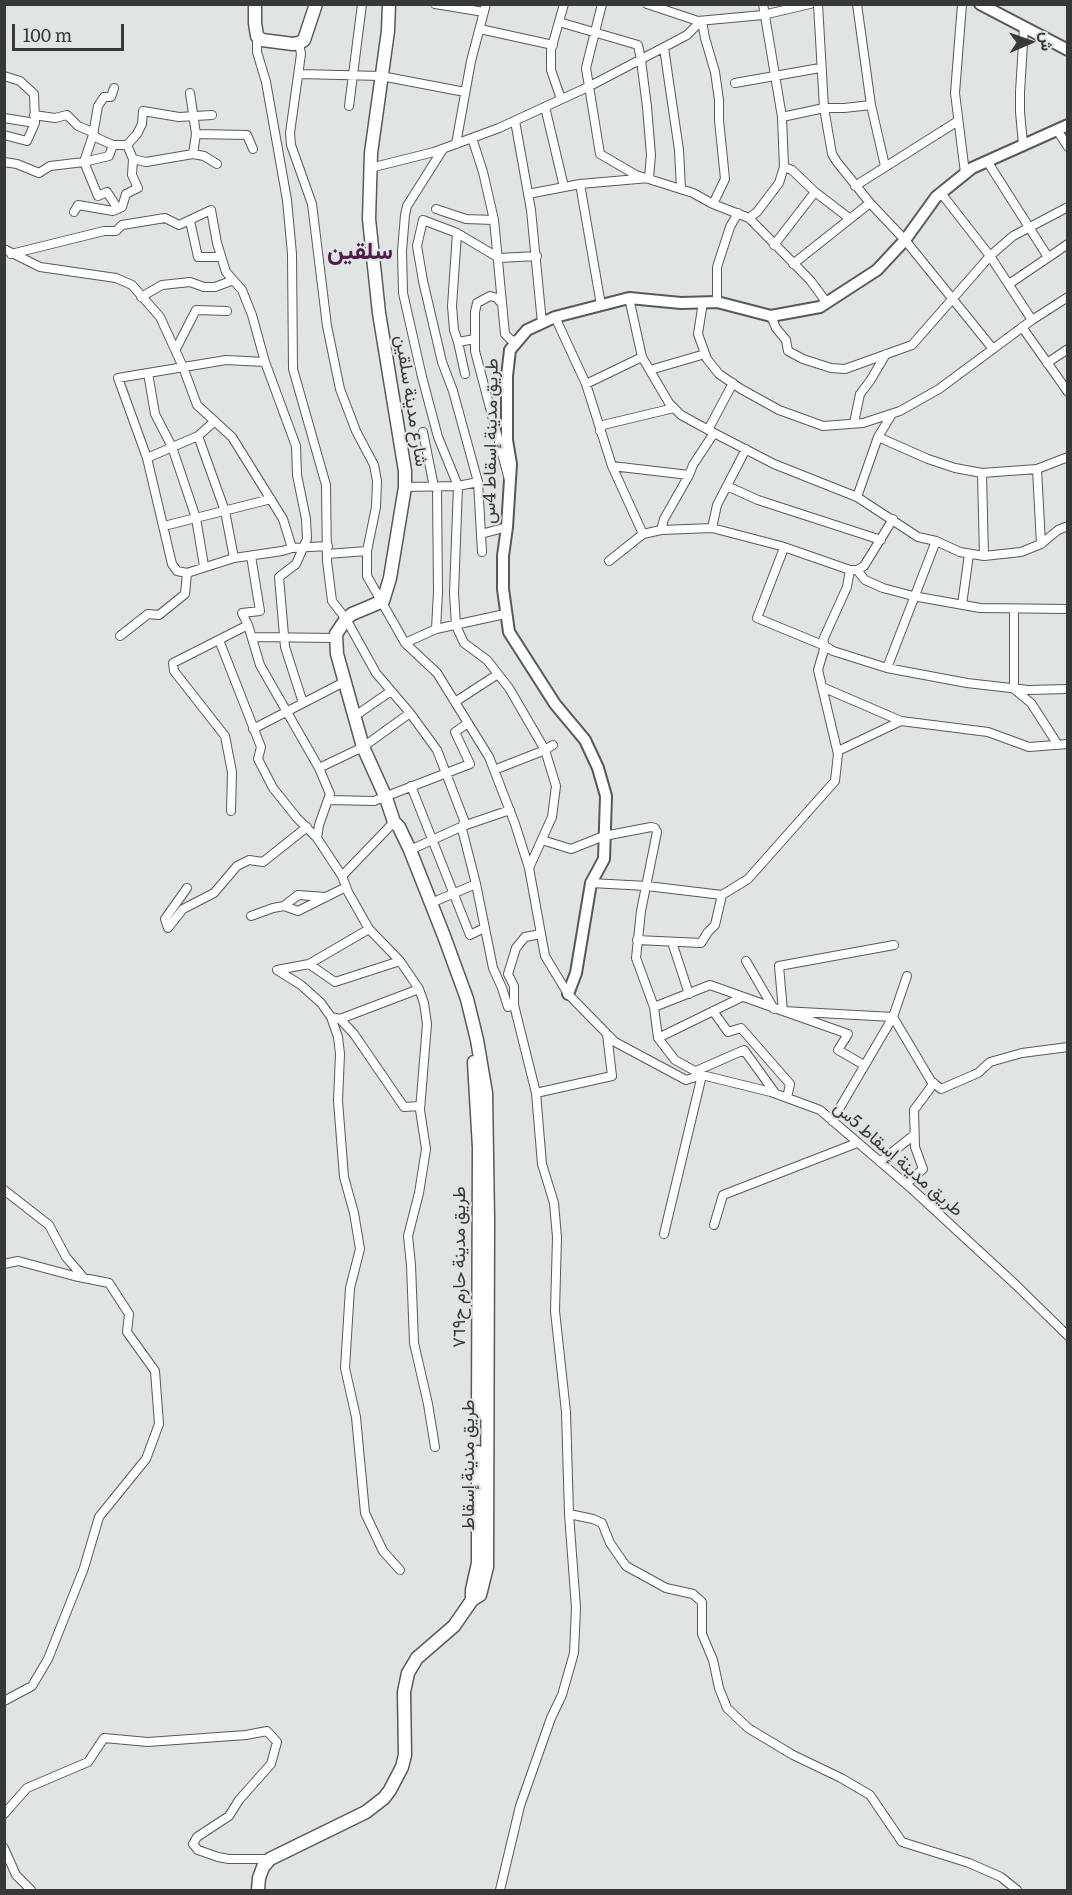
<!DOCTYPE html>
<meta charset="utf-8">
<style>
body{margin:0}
#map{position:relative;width:1072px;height:1895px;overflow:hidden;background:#e0e4e2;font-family:Literata,Vazirmatn,serif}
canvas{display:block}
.frame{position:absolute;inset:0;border:6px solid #373838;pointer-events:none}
.north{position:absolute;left:1000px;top:12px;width:60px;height:60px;-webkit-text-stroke:4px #e0e4e2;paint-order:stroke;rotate:88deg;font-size:16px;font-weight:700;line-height:24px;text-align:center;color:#373838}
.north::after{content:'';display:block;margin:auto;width:21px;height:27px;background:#373838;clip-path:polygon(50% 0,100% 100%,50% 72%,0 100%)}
.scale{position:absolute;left:12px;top:24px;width:112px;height:27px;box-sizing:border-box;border:3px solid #373838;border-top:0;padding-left:8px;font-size:18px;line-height:21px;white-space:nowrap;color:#373838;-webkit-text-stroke:4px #e0e4e2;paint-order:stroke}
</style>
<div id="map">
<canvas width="1072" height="1895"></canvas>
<div class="frame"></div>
<div class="north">ش</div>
<div class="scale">100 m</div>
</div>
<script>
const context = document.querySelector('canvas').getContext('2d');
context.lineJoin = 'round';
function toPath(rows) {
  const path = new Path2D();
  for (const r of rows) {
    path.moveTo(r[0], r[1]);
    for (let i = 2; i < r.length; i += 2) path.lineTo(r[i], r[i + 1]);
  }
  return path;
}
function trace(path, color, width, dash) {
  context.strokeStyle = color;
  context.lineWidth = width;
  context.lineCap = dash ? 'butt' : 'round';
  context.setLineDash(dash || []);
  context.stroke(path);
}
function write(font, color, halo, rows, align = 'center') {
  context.font = font + ' Literata,Vazirmatn,serif';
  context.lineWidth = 4.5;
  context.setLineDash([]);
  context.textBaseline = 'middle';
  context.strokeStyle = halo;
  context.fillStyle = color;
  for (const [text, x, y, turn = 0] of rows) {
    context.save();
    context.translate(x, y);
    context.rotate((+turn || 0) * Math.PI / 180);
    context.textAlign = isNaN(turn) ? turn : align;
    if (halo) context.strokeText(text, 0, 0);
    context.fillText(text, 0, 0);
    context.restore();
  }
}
const street = toPath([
 [435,4,484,12],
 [602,4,586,68,600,154,636,175,693,193,713,204,749,218,810,280,827,303],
 [647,4,698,21,763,15,810,4],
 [818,4,824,108,832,154,837,162,870,203,905,240,993,349],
 [857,4,871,105,885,166],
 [962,4,955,93,965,173],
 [702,21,705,38,715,72,719,100,719,120,725,179,713,204],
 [559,22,638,45,641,60,647,107,651,155,649,178,580,184,601,305],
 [480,29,553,45],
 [257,36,257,52,266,82,287,200,292,254,293,369,326,485,327,561,332,601,346,619,376,673,410,713,437,750,464,820,462,829,476,884,493,968,502,988,508,1007,514,1005],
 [299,43,301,54,290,133,291,145,312,204,327,326,340,389,356,431,374,465,377,481,376,507,367,551,367,576,405,643,437,673,489,757,515,824,529,868,545,956,568,994,615,1042,686,1080,702,1075,771,1092,820,1110,913,1190,1016,1285,1068,1336],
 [664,48,679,150,681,189],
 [299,74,381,76,465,92],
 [4,76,20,81,34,94,35,123,27,141,4,135],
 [735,83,820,68],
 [114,88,111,97,104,97,98,106,93,135,84,162,98,196,107,192,118,209],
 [190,93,196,134,193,154],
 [561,99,551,70,551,50,564,4],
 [349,106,362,4],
 [545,107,564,187],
 [34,115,55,118,67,115,78,126,90,131,97,138,113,145,127,145],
 [782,117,824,108,844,108,871,105],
 [4,118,35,123],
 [515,121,531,210,542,323],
 [1057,130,1068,147],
 [196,134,247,135,253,149],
 [472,138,483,172,494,220,505,334,511,340,517,341],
 [456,144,471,61,486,4],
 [1023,144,1020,112,1020,92,1024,27],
 [443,149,407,206,405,215,402,251,403,293,422,377,438,437,458,486,454,593,456,626,464,643,487,660,509,688,545,750,556,786,552,817,529,868],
 [133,159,146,162,193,154,204,156,217,164],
 [987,161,1048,257],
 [4,162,17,164,39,173,50,166,84,162,109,156,113,145],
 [784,167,792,170,815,192,849,218],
 [370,168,434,152,499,128,588,87,672,43,687,35,696,26,698,21],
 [855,186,958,121],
 [941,193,990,256,1032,320],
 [528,194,580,184],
 [436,209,466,219,494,220],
 [74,212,78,205,113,211,122,207,126,194,138,188,132,175,133,159,127,145,137,134,142,124,143,111,179,117,212,115],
 [749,218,757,212,779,183,784,167,782,117,763,4],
 [190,221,198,257,221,257],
 [457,233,452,306,454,330,458,342,475,339],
 [774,245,815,192],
 [4,249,40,267,116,278,132,285,160,317,183,367,197,405,232,437,283,519,292,548],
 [11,254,104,231,116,231,122,225,165,218,179,225,211,210,217,243,226,272,242,290,252,315,265,362,296,446,297,475,306,519,307,539,296,564,279,577,285,647,303,703],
 [793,264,870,203],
 [1009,284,1068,244],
 [141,297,162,285,190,282,204,287,215,287,231,281],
 [629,298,642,357,669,403,681,415,714,433,774,464,857,497,918,537,936,541,960,552,984,556,1021,552,1041,544,1058,530,1068,526],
 [703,302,698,334,707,359,719,374,741,389,779,410,823,426,863,423,900,411,939,389,1032,320,1068,297],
 [717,302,717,267,730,227,738,213],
 [502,304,497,298,490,296,477,303,475,312,475,351,509,480],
 [771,316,776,328,786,340,788,351,803,359,831,368,845,369,912,345,990,256,1013,236,1068,207],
 [555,317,586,384,612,466,643,534],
 [1022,327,1068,392],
 [458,342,465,374],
 [176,349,196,310,227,311],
 [1047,363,1068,349],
 [650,370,705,354],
 [148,373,155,414,172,447,196,518,204,566],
 [586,384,642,357],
 [854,423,860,394,870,381,886,354],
 [708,430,733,383],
 [600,431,603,425,674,408],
 [423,432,434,487,437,489,438,592,436,629],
 [198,436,225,511,234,558],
 [878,437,928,459,955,468,982,473,1037,469,1068,457],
 [147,458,198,436,215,421],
 [612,466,689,475],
 [1037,469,1041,544],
 [982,473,984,556],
 [727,486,758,500,881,540],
 [405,487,458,486,478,482],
 [857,497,878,437,892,414],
 [164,526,271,499],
 [712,528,717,505,746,449],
 [661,530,664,519,689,475,693,465,714,433],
 [481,534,507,527],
 [482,552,478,482,453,391,442,362,423,281,417,246,423,220,457,233,499,258,537,256],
 [327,554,367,551],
 [609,561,643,534,661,530,712,528,781,546,850,570,857,570,864,566,893,519],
 [850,570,847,587,823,640,825,646,833,651,887,668,967,683,1028,690,1068,689],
 [857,570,865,580,883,588,913,596,980,608,1068,609],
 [187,573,177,571,172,564,147,458,118,378,226,360,265,362],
 [962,605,969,554],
 [1014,609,1014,689,1031,703,1058,745],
 [248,625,242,613,260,611,251,556],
 [120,636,148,614,159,615,185,594,187,573,234,558,282,551,292,548,328,546],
 [253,637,336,638],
 [219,640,261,747,258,759,273,788,297,818,317,838],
 [405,643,436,629,505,614],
 [887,668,936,541],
 [822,687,901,721,988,732,1029,747,1068,744],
 [455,702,498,674],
 [355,716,391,691],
 [253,729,344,682],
 [838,751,901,721],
 [319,768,363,747,410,713],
 [494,770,545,750,553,745],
 [411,786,470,935,484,928],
 [329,800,374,801,470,764,455,732,468,723],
 [231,811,232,772,225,736,174,671,173,663,248,625,260,665,319,768,330,794,319,825,317,838,342,876,348,892,369,929,400,961,419,989,424,1003,427,1024,420,1110,426,1149,419,1193,408,1236,411,1265,414,1343,428,1404,435,1447],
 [542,840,571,849,604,836,651,827,655,828,657,832,641,911,636,958,654,1007,658,1038,675,1060,702,1075,664,1234],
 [410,850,463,826,510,810],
 [342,876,394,822],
 [591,883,647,886,722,895,748,879,835,781,838,754,818,670,825,646,757,618,784,548],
 [187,888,165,919,168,928,183,909,214,893,237,866,249,860,263,862,307,827],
 [431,903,476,884],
 [284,906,298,895,326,897],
 [251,916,273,908,284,906,298,911,346,887],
 [637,940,701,943,708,932,715,925,722,895],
 [672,942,689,994],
 [400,961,335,982,309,964,277,970,301,985,321,1003,331,1017,340,1019,354,1034,404,1107,420,1106],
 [746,961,774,1009],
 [309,964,369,929],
 [654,1007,710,985,783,1011,893,1017,931,1081,941,1089,978,1073,990,1062,1022,1053,1068,1047],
 [713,1011,728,1032,741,1028,790,1084,787,1098],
 [331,1017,338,1037,340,1054,338,1101,344,1177,354,1213,360,1249,350,1288,345,1368,356,1417,365,1513,383,1551,400,1570],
 [340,1019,419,989],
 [658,1038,742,997],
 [864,1065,838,1050,848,1034,783,1011,779,966,894,945],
 [696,1071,744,1050,775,1093],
 [536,1093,612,1076,607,1034],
 [832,1121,893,1017,907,976],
 [880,1162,914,1135],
 [906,1184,923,1169,915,1147,914,1110,934,1083],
 [4,1190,49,1225,66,1257,84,1278],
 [714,1225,723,1195,857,1143],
 [4,1264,18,1261,74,1276,109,1283,129,1314,127,1332,155,1371,159,1424,146,1459,99,1517,84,1568,48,1659,32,1686,4,1701],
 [569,1514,593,1519,602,1523,610,1543,626,1566,666,1588,693,1594,702,1602,702,1634,713,1660,719,1688,727,1708,748,1728,793,1755,841,1778,870,1795,902,1842,969,1863,1001,1877,1017,1890],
 [4,1814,27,1788,88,1762,104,1738,148,1742,246,1735,267,1731,277,1742,271,1764,239,1800,229,1816,197,1837,193,1844,198,1850,218,1857,229,1859,270,1859],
 [4,1848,16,1875,31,1890],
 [500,1890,520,1806,551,1718,562,1695,574,1653,576,1608,569,1514,566,1412,555,1311,557,1237,554,1203,542,1164,536,1093,514,1005,514,986,508,974,516,948,525,937,541,934]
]);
const secondary = toPath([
 [980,4,1068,50],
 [568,994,576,973,591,883,604,859,606,796,598,768,585,740,555,704,509,632,503,589,503,556,507,527,511,464,507,440,507,376,510,350,527,330,555,317,629,298,681,303,717,302,771,316,820,307,877,270,905,240,936,197,972,168,1068,125]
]);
const primary = toPath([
 [255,4,255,23,257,36,262,40,293,44,299,43,304,40,316,4],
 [474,1062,479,1148,478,1414],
 [472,1600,472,1590,478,1563,478,1452],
 [258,1890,259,1878,263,1867,270,1859,366,1812,384,1798,390,1790,402,1767,405,1755,404,1692,408,1673,417,1658,454,1626,472,1600,480,1595,487,1567,488,1220,486,1093,477,1040,467,999,444,936,410,850,399,827,394,822,386,798,363,747,337,654,336,634,346,619,352,614,383,601,390,578,405,487,405,471,379,313,369,219,371,153,388,31,389,4]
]);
trace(street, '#575a59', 10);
trace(secondary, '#575a59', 14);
trace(primary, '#575a59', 15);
trace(street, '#fff', 8);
trace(secondary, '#fff', 10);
trace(primary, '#fff', 12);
write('18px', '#373838', '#e0e4e2', [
 ["شارع مدينة سلقين",411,401,81],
 ["طريق مدينة إسقاط 4س",491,441,-89],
 ["طريق مدينة إسقاط 5س",898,1159,41],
 ["طريق مدينة حارم ح٧٦٩",460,1267,-90],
 ["طريق مدينة إسقاط",469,1465,-90]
]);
write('bold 24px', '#4e1b4a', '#e0e4e2', [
 ["سلقين",360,252]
]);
</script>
